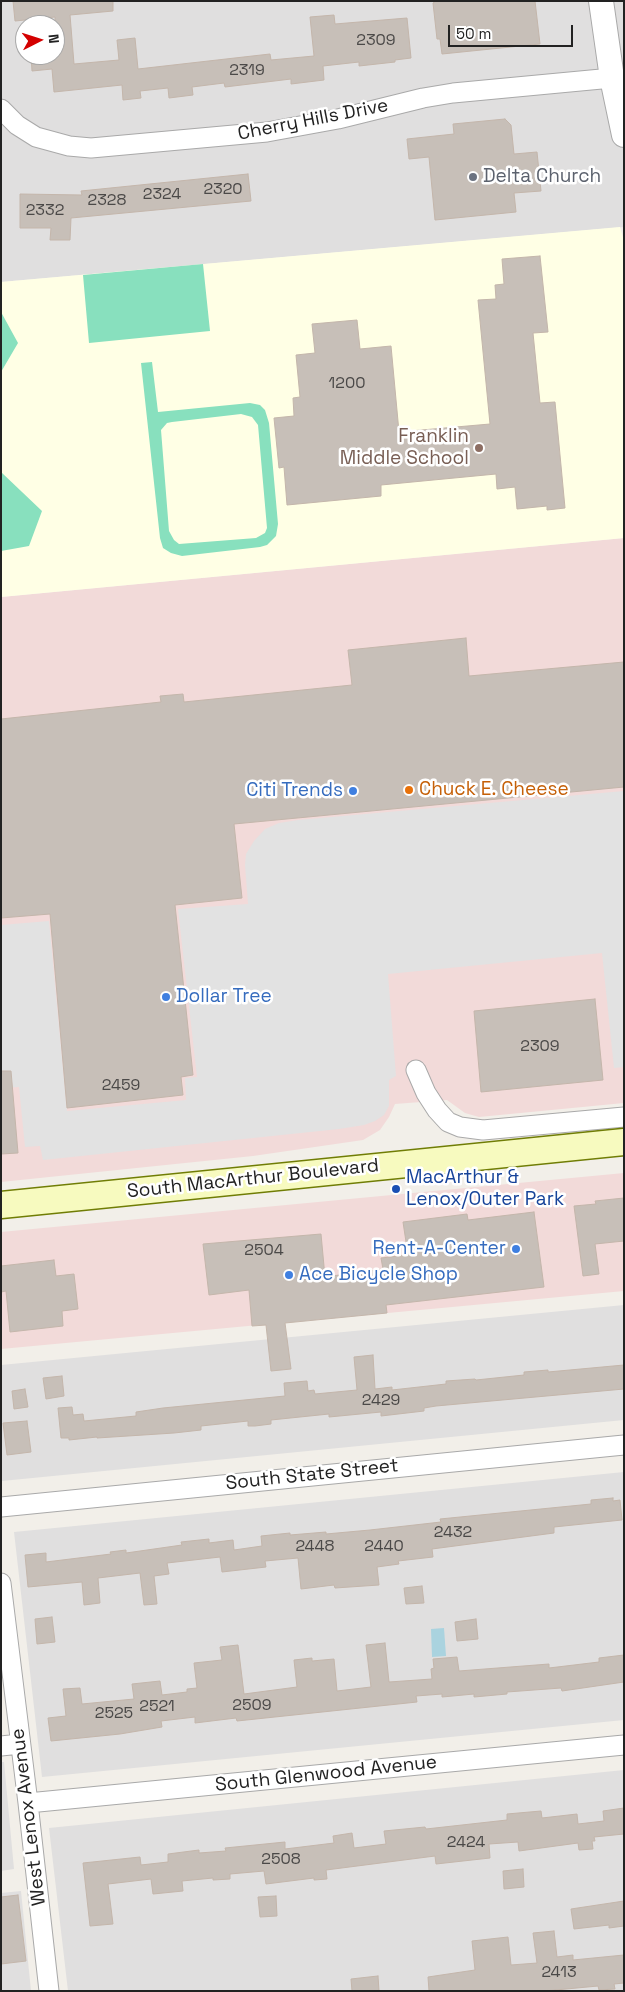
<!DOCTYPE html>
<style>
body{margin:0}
#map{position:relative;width:625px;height:1992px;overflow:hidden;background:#f2efe9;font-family:"Space Grotesk",sans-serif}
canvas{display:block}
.frame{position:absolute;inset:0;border:2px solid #222;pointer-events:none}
.north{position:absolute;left:15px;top:15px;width:50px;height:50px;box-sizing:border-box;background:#fff;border:1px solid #a7a7a7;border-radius:50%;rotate:85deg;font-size:14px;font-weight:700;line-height:20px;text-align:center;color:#222}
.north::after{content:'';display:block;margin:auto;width:18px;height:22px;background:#d40000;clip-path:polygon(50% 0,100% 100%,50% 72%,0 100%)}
.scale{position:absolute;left:448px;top:25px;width:125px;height:22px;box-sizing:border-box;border:2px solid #222;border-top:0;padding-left:6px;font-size:15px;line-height:18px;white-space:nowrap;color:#222;-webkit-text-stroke:4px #fff;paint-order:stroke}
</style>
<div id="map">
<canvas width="625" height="1992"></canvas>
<div class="frame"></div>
<div class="north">N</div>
<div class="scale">50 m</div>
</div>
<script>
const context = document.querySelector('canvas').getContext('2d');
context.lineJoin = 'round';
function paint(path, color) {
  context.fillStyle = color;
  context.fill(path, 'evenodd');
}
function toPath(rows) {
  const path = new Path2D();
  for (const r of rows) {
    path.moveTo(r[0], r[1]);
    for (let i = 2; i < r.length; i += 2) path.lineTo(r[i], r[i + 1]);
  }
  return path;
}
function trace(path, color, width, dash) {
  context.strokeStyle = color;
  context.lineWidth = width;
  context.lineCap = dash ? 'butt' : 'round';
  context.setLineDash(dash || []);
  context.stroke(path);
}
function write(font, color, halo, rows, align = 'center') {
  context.font = font + ' "Space Grotesk",sans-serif';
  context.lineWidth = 5;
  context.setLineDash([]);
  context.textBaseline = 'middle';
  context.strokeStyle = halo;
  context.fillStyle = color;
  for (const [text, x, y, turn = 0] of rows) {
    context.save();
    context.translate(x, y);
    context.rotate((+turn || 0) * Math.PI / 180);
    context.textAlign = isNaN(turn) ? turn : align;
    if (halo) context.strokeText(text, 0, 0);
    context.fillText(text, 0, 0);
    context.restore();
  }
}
paint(toPath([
 [1,1,624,1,624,227,1,282],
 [25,25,55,25,55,55,25,55],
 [624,1305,624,1420,2,1481,1,1365],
 [624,1472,624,1720,42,1777,14,1532],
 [1,1762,4,1762,14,1869,1,1871],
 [624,1770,624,1991,68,1991,49,1828],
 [21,1891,31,1991,1,1991,1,1893]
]), '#e0dfdf');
paint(toPath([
 [624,538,624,1103,479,1117,465,1113,447,1100,395,1104,389,1117,380,1130,363,1140,253,1156,1,1182,1,597],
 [624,1173,624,1291,1,1349,1,1232]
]), '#f2dad9');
paint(toPath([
 [620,227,624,241,624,538,1,597,1,282]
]), '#ffffe5');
paint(toPath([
 [203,264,210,331,89,343,83,275],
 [1,312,18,343,1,372],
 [152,362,158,412,250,403,260,405,265,410,269,423,278,524,276,536,267,545,260,547,182,556,171,553,163,548,160,538,141,363],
 [241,414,252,417,258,425,267,528,265,533,256,538,179,544,174,540,169,531,161,430,167,423,172,422],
 [1,472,42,511,29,546,1,551]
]), '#88e0be');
paint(toPath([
 [624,791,624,1067,614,1068,602,953,388,974,396,1076,389,1080,389,1106,384,1115,375,1121,364,1125,339,1129,43,1160,40,1146,25,1147,19,1087,1,1088,1,925,49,921,67,1111,186,1100,185,1078,197,1077,178,909,248,904,245,865,246,854,254,841,265,829,279,823,298,820]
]), '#e2e2e2');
paint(toPath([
 [444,1628,446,1656,432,1657,431,1629]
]), '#aad3df');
const building = toPath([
 [13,1,113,1,113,11,70,15,74,64,119,60,117,40,135,38,138,69,270,54,271,60,314,56,310,17,334,15,335,24,407,18,411,58,395,60,395,62,359,66,359,62,323,66,324,80,291,84,291,79,225,87,224,83,192,87,193,95,169,98,168,88,140,91,141,98,123,100,122,85,54,92,52,69,32,71,31,55,55,55,55,17,15,21,13,1],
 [436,1,535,1,540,44,442,54,440,39,437,39,433,3,436,1],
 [505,119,511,125,514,154,537,152,541,191,514,193,516,212,435,220,429,157,409,159,407,139,454,134,453,124,505,119],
 [248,174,251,201,71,218,70,240,50,240,51,228,20,228,20,194,82,195,81,191,248,174],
 [540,256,548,332,533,333,540,403,555,402,565,508,547,510,547,506,517,509,515,487,497,489,496,474,381,485,381,496,287,505,284,467,279,468,274,418,294,416,293,398,300,397,296,355,315,353,312,324,357,320,360,349,391,346,399,432,490,424,478,300,496,299,495,285,504,284,502,259,540,256],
 [466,638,469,676,624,662,624,787,234,824,242,898,175,905,193,1075,181,1077,183,1095,67,1108,50,914,1,918,1,719,161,702,160,696,183,694,184,702,352,685,348,650,466,638],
 [595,999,603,1080,481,1092,474,1011,595,999],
 [1,1071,11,1071,18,1153,1,1154,1,1071],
 [624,1198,624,1241,595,1244,599,1274,583,1276,574,1206,596,1204,595,1201,624,1198],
 [534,1212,544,1287,386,1305,387,1313,285,1323,291,1369,271,1371,266,1325,252,1326,249,1290,209,1295,203,1244,321,1234,325,1277,383,1269,381,1258,408,1255,403,1222,467,1214,468,1220,534,1212],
 [54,1260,56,1276,74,1274,78,1309,62,1311,63,1326,10,1332,6,1291,1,1292,1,1266,54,1260],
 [373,1355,375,1389,392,1387,392,1390,446,1384,446,1381,475,1379,476,1380,524,1375,524,1372,548,1370,548,1372,624,1365,624,1389,436,1406,424,1408,424,1411,381,1416,381,1412,329,1417,329,1414,271,1420,271,1424,255,1426,248,1426,248,1421,201,1426,201,1430,174,1433,97,1438,97,1437,69,1440,69,1438,61,1438,58,1408,72,1407,73,1415,83,1414,84,1421,136,1416,136,1412,163,1408,285,1396,284,1383,307,1381,308,1391,314,1390,315,1394,357,1390,354,1357,373,1355],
 [62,1376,64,1396,46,1399,43,1378,62,1376],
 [25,1389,28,1407,14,1409,12,1391,25,1389],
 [27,1421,31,1452,7,1455,3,1423,27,1421],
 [613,1498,613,1501,620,1500,622,1520,554,1527,554,1533,432,1549,433,1557,398,1561,399,1564,377,1567,379,1585,335,1588,334,1585,301,1589,298,1558,265,1561,266,1567,222,1572,220,1557,167,1563,169,1574,154,1576,157,1604,144,1605,140,1573,98,1578,100,1603,84,1605,82,1582,28,1587,25,1555,46,1553,46,1562,111,1554,110,1552,126,1550,126,1553,182,1545,181,1542,209,1539,209,1543,233,1540,234,1550,262,1546,261,1536,290,1533,290,1535,326,1532,326,1534,370,1530,441,1522,440,1519,591,1504,591,1500,613,1498],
 [422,1586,424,1603,406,1604,404,1588,422,1586],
 [52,1617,55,1642,37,1644,35,1619,52,1617],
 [476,1619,478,1639,457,1641,455,1622,476,1619],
 [385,1643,389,1682,432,1679,431,1669,434,1668,433,1659,457,1657,459,1671,549,1664,549,1668,599,1662,599,1658,624,1655,624,1682,562,1691,561,1688,507,1692,507,1694,474,1697,474,1694,442,1697,442,1694,416,1696,417,1702,237,1721,236,1718,195,1723,195,1717,161,1721,162,1727,120,1734,51,1741,48,1718,66,1716,63,1689,80,1688,82,1704,134,1699,132,1684,160,1681,162,1695,187,1692,187,1689,197,1688,194,1663,222,1660,220,1647,238,1645,244,1694,297,1687,294,1660,312,1658,312,1661,334,1659,337,1691,371,1687,366,1645,385,1643],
 [624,1808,624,1834,594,1837,595,1841,592,1841,593,1849,579,1850,578,1843,519,1851,518,1842,489,1844,490,1858,436,1864,435,1856,326,1870,327,1879,314,1880,314,1878,266,1884,264,1871,230,1874,230,1879,213,1880,213,1878,182,1881,183,1891,153,1894,151,1879,108,1884,113,1924,90,1926,83,1863,140,1857,141,1865,168,1862,168,1854,199,1850,199,1853,226,1851,225,1848,285,1842,285,1849,334,1843,333,1836,352,1833,354,1848,386,1844,384,1831,425,1827,426,1829,507,1820,507,1814,541,1811,542,1818,577,1814,578,1824,604,1821,603,1811,624,1808],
 [523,1869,524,1887,504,1889,503,1871,523,1869],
 [18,1895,26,1961,1,1964,1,1897,18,1895],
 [276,1896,277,1916,260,1917,258,1897,276,1896],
 [624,1901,624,1926,609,1928,609,1925,574,1929,571,1909,624,1901],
 [554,1931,557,1957,573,1955,573,1960,624,1955,624,1983,614,1984,615,1989,599,1990,598,1986,545,1991,429,1991,428,1977,475,1970,472,1941,508,1937,511,1965,537,1963,533,1933,554,1931],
 [378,1976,379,1991,352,1991,351,1979,378,1976]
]);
paint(building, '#c7bfb8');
trace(building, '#c4b6ab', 1);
const minor = toPath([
 [1,109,17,125,36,137,69,146,91,148,267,132,338,119,423,98,453,93,612,78],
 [416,1070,426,1093,437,1110,448,1122,460,1127,483,1130,624,1117],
 [1,1507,624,1445],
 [1,1583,28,1803,49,1991],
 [1,1746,20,1744],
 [28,1803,624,1745]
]);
const tertiary = toPath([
 [601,1,612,78,624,135]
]);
const secondary = toPath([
 [1,1205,624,1142]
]);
trace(minor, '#a9a9a9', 21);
trace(tertiary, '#a9a9a9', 26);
trace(secondary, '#707d05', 29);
trace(minor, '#fff', 19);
trace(tertiary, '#fff', 24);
trace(secondary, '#f7fabf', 26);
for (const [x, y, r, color] of [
 [473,177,5,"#6b7280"],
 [479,448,5,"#8d6e63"],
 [409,790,5,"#e8710a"],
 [353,791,5,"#3f7fe0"],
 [166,997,5,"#3f7fe0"],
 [396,1189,5,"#1a4fb4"],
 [516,1249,5,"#3f7fe0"],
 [289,1275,5,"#3f7fe0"]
]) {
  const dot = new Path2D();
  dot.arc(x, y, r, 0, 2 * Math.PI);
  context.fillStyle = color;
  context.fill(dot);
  trace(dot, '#fff', 2);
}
write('16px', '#4b4948', null, [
 ["2309",376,41],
 ["2319",247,71],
 ["2320",223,190],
 ["2324",162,195],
 ["2328",107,201],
 ["2332",45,211],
 ["1200",347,384],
 ["2309",540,1047],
 ["2459",121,1086],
 ["2504",264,1251],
 ["2429",381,1401],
 ["2432",453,1533],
 ["2448",315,1547],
 ["2440",384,1547],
 ["2509",252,1706],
 ["2521",157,1707],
 ["2525",114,1714],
 ["2424",466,1843],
 ["2508",281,1860],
 ["2413",559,1973]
]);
write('19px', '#222', '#fff', [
 ["Cherry Hills Drive",313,120,-11],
 ["South MacArthur Boulevard",253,1179,-6],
 ["South State Street",312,1475,-6],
 ["South Glenwood Avenue",326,1774,-6],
 ["West Lenox Avenue",29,1817,-97]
]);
write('19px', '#5b616d', '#fff', [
 ["Delta Church",483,177]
], 'left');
write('19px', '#785e54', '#fff', [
 ["Franklin",469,437],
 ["Middle School",469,459]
], 'right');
write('19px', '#c56008', '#fff', [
 ["Chuck E. Cheese",419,790]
], 'left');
write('19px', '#366cbe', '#fff', [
 ["Citi Trends",343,791],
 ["Dollar Tree",176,997,"left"],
 ["Rent-A-Center",506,1249],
 ["Ace Bicycle Shop",299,1275,"left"]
], 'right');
write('19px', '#164399', '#fff', [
 ["MacArthur &",406,1178],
 ["Lenox/Outer Park",406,1200]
], 'left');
</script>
